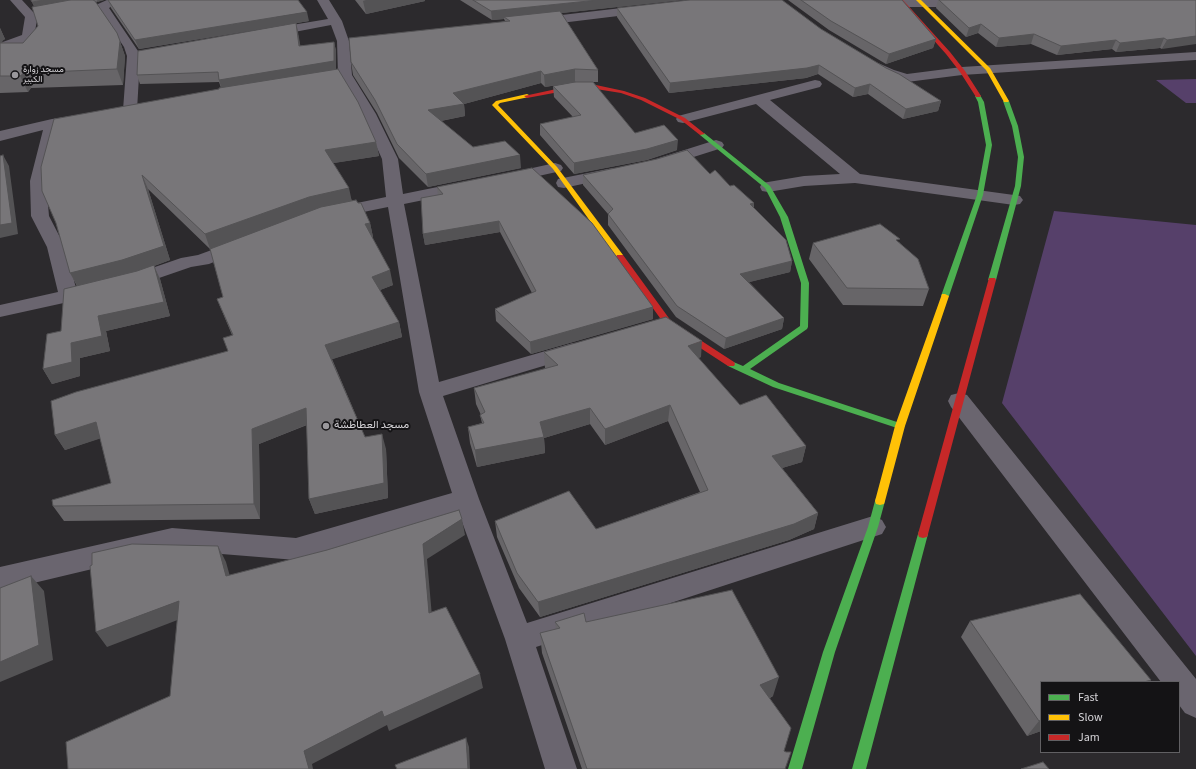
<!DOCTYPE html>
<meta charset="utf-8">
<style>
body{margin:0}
#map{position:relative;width:1196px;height:769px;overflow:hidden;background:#2c2a2d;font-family:"Source Sans 3",sans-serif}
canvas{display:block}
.legend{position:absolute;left:1040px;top:681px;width:140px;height:72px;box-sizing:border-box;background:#141315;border:1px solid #616063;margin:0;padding:5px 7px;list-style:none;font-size:12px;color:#d5d3d7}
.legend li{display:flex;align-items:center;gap:8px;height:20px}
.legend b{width:20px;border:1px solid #616063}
</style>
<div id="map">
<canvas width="1196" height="769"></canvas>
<ul class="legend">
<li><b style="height:5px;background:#4caf50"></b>Fast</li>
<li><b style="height:5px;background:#ffc107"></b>Slow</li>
<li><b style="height:5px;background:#c62828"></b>Jam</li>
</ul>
</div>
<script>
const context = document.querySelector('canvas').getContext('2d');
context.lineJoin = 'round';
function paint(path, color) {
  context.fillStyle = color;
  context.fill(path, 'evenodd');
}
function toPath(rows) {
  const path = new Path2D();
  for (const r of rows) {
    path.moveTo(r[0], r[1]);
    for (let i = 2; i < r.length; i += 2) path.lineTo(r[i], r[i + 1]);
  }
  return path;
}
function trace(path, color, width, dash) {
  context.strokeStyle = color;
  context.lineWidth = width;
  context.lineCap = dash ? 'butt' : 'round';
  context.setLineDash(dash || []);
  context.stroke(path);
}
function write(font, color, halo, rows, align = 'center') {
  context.font = font + ' "Source Sans 3",Vazirmatn,sans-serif';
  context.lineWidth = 4;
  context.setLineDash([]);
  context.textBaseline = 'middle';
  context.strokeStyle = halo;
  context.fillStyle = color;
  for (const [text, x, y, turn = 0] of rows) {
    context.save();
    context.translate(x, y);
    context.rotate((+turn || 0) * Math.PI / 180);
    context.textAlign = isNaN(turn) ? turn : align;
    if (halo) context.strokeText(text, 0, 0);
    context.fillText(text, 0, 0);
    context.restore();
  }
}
paint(toPath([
 [1196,79,1196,103,1186,103,1156,80],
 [1054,211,1196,225,1196,656,1002,403]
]), '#56406a');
paint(toPath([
 [10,0,22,0,34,13,80,4,98,4,107,0,122,0,109,8,138,51,167,47,172,48,174,51,172,54,167,55,140,59,137,110,135,113,130,114,125,113,123,110,127,56,124,47,102,14,97,12,80,12,37,20,34,37,32,40,0,52,0,43,22,35,25,17,10,0],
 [317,0,329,0,342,21,349,41,352,75,376,114,398,159,403,194,467,181,473,182,475,186,473,190,404,204,439,382,573,343,580,345,584,350,580,355,443,396,479,499,527,623,873,516,882,520,886,527,882,534,536,647,577,769,545,769,505,639,458,511,296,560,172,550,0,591,0,567,172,528,296,538,452,493,419,392,388,207,334,218,328,217,325,213,328,209,386,197,382,159,362,114,338,75,337,41,331,25,268,37,264,36,262,33,264,30,268,29,328,19,317,0],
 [902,0,968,0,972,3,970,5,966,7,904,7,900,5,898,3,902,0],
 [647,5,651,6,653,9,651,12,536,26,532,25,530,22,532,19,536,18,647,5],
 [1196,52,1196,60,962,75,907,82,884,76,873,70,871,67,873,64,878,63,894,70,907,74,962,67,1196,52],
 [815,80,820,81,822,84,820,87,770,100,860,174,1014,195,1020,196,1023,200,1020,204,1014,205,855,183,804,186,768,192,762,191,760,187,762,183,804,176,840,174,756,104,683,123,678,122,676,119,678,116,815,80],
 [83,114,88,115,90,118,88,121,59,126,46,181,49,216,65,247,76,288,93,285,100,287,103,291,100,295,0,317,0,305,58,292,47,247,31,216,30,181,43,130,0,141,0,131,52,119,83,114],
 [716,140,722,142,724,145,722,148,662,167,656,165,654,162,656,159,716,140],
 [555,163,561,165,563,168,561,171,507,183,501,181,499,178,501,175,555,163],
 [613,168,619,170,621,173,619,176,564,188,558,187,556,183,558,179,613,168],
 [239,240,245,241,248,245,245,249,209,264,191,267,130,288,123,286,120,282,123,278,181,258,198,255,239,240],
 [959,393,967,395,1196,679,1196,718,1185,713,1179,705,1179,682,1161,682,951,407,948,401,951,395,959,393]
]), '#6a656f');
paint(toPath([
 [978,94,980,95,984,102,992,145,983,195,949,296,945,298,941,296,977,195,986,145,978,102,975,96,978,94],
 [1006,99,1009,101,1018,126,1024,157,1021,186,996,280,992,282,988,280,1015,186,1018,157,1012,126,1003,101,1006,99],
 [700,133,704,133,770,186,788,217,809,283,808,327,807,329,750,369,779,383,903,424,905,426,903,428,897,428,773,387,728,366,727,364,731,361,743,366,800,326,801,283,780,217,765,188,700,135,700,133],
 [880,497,884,498,885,501,878,527,835,652,802,769,788,769,823,652,868,527,875,501,876,498,880,497],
 [923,530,927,531,928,534,866,769,852,769,918,534,919,531,923,530]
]), '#4caf50');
paint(toPath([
 [916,0,921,0,990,68,1009,101,1008,102,1004,102,986,70,916,0],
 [527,94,529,95,529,97,500,103,498,105,557,167,623,255,623,259,617,259,553,169,492,105,496,101,527,94],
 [942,294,945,294,949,296,905,426,885,501,884,504,880,505,876,504,875,501,895,426,942,294]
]), '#ffc107');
paint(toPath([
 [898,0,903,0,950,52,965,71,981,96,980,97,976,97,960,72,946,54,898,0],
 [575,85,596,85,624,91,645,98,685,118,705,134,700,135,681,120,641,100,621,93,596,89,575,89,527,98,524,96,575,85],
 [617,255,623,255,671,321,734,362,735,364,734,366,728,366,665,325,616,257,617,255],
 [989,278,995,278,996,280,928,534,927,537,923,538,919,537,918,534,989,278]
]), '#c62828');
paint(toPath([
 [31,0,104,0,96,2,117,33,125,56,123,85,31,88,28,92,0,93,0,28,5,39,2,41,3,43,23,43,38,26,34,6],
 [108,0,309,21,139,49,111,8],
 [355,0,425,0,425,1,366,14],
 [460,0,682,0,561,13,598,70,598,82,575,82,545,87,541,83,464,104,465,116,441,121,473,147,521,168,428,187,399,158,377,113,353,75,351,62,505,21,504,19,492,20],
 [788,0,902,0,936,39,933,48,886,64,829,30],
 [938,0,1196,0,1162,49,1160,48,1116,52,1112,49,1057,55,1031,44,996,47,978,33,966,37,936,8],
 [617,8,821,29,941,101,938,111,903,119,868,94,853,97,818,74,806,78,669,93,617,17],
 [296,23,300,46,334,42,336,51,336,69,376,142,379,156,333,163,352,201,370,223,373,237,372,237,393,285,380,290,399,322,402,337,332,359,365,437,386,449,388,498,315,514,309,499,307,425,259,444,260,519,64,521,53,506,111,483,100,438,65,450,55,435,228,351,232,335,217,299,223,297,210,249,148,189,170,260,154,266,160,279,170,316,106,331,110,351,80,358,80,376,52,384,43,369,61,331,77,286,70,273,56,223,221,88,219,82,140,84,137,75],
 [553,86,635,133,677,150,647,160,574,174,540,135,540,124,573,117,554,97],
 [532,168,653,319,531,354,496,321,495,309,532,293,500,232,425,245,423,234,438,195,437,187],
 [710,174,754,203,754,208,792,261,790,272,749,282,784,318,782,329,724,349,676,317,608,225,608,214,583,185,583,175],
 [899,242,929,289,923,306,843,305,809,259,813,243],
 [544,352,701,357,698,358,740,405,806,446,802,462,782,468,818,513,814,529,789,540,540,617,519,588,497,537,495,521,596,529,700,492,668,421,605,445,590,424,544,438,545,453,477,467,470,443,468,427,482,423,480,415,481,415,476,404,474,388,546,369,545,368],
 [970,621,1151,680,1148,682,1041,682,1041,731,1027,736,961,637],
 [555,622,586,622,773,696,770,698,784,751,785,769,582,769,542,653,540,633,556,629]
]), '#676568');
paint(toPath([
 [44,0,79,0,36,11,32,2],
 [97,0,104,0,98,2],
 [366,0,425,0,425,1,366,14,363,1],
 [598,0,682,0,507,19,504,17,504,19,492,20,491,11],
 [307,12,309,21,139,49,135,40],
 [296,23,298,32,302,55,299,46],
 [981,24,978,33,966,37,969,28],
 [0,28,5,39,2,41,7,51,0,51],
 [117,33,125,56,123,85,117,69],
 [1034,34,1031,44,996,47,999,38],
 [1196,36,1196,44,1162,49,1167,40],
 [1164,38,1160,48,1116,52,1120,43],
 [936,39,933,48,886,64,889,54],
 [1116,40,1112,49,1057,55,1061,46],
 [334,42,336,51,336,71,222,90,219,80],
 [819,65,818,74,806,78,669,93,670,83],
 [575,69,575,82,545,87,544,75],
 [541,71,541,83,464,104,465,116,430,123,428,110,453,93],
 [24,73,31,88,28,92,20,76],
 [870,84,868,94,853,97,855,88],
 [941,101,938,111,903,119,906,109],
 [678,140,677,150,647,160,574,174,574,163],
 [376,142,379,156,328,164,325,150],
 [3,155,9,166,18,234,0,238,0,225],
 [520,155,521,168,428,187,426,174],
 [142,175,148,189,170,260,154,266,160,279,170,316,106,331,110,351,80,358,80,376,52,384,43,369,71,343,78,287,70,273],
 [349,188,352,202,210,249,205,234,309,197],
 [754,203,753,213,750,204],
 [499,221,500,232,425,245,423,234],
 [370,223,373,237,368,238,365,224],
 [792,261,790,272,738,285,740,274],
 [390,270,393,285,375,292,372,277],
 [653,307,653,319,531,354,530,342],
 [784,318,782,329,724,349,726,338],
 [399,322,402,337,330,360,325,345],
 [702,341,701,357,686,362,688,346],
 [670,405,668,421,605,445,605,429],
 [306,408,311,423,259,444,260,519,254,504,252,429],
 [590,408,590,424,544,438,545,453,477,467,475,450,540,422],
 [96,422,105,437,65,450,55,435],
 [382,434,386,449,388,498,315,514,309,499],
 [806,446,802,462,769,472,772,456],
 [818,513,814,529,789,540,540,617,538,602],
 [462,519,465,535,427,559,433,628,429,613,423,544],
 [218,546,226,562,234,591,226,576],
 [31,576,44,591,53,660,0,682,0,662],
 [179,601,188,616,107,647,96,632],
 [480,674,483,688,389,731,387,725,312,764,313,769,309,769,304,751,382,711],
 [779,677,773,696,755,704,760,685],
 [1041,720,1041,731,1027,736,1039,721],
 [466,738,469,747,470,769,468,769]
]), '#545355');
const building = toPath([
 [31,0,44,0,32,2,31,0],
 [70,0,93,0,95,1,117,33,120,41,117,69,24,73,20,76,0,76,0,43,23,43,38,26,32,7,70,0],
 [108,0,298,0,307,12,135,40,108,0],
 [473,0,598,0,491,11,473,0],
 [689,0,782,0,821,29,886,68,899,74,941,101,906,109,870,84,855,88,819,65,807,68,670,83,617,8,689,0],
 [801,0,902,0,936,39,889,54,831,21,801,0],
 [939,0,1196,0,1196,36,1167,40,1164,38,1120,43,1116,40,1061,46,1034,34,999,38,981,24,969,28,939,0],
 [560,11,598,70,575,69,544,75,541,71,453,93,464,104,428,110,473,147,505,141,520,155,426,174,397,144,375,100,351,62,349,38,510,21,504,17,560,11],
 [296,23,299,46,334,42,334,61,219,80,218,72,137,75,138,51,296,23],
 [338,69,358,102,376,142,325,150,349,188,309,197,205,234,142,175,164,246,122,260,70,273,56,223,42,191,41,167,54,119,219,89,219,88,338,69],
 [575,82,593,82,635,133,664,125,678,140,647,149,574,163,540,124,581,115,553,86,575,82],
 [687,150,710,174,715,170,730,186,734,185,754,203,750,204,786,240,792,261,740,274,784,318,726,338,677,306,608,214,613,209,583,175,657,159,687,150],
 [3,155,12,223,0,225,0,156,3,155],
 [532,168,592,223,653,307,530,342,495,309,536,291,499,221,423,234,421,198,443,194,437,187,532,168],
 [356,200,358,203,361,203,370,223,365,224,390,270,372,277,399,322,325,345,365,437,382,434,384,483,309,499,306,408,252,429,254,504,53,506,52,500,111,483,96,422,55,435,51,401,76,392,228,351,223,338,233,335,217,299,223,297,210,249,321,207,356,200],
 [880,224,900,239,896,240,918,259,929,289,847,288,813,243,880,224],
 [154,265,164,302,98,316,102,336,71,343,72,362,43,369,47,334,61,331,64,289,137,271,154,265],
 [666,317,702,341,688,346,740,405,766,395,806,446,772,456,818,513,794,524,538,602,517,573,495,521,569,491,596,529,708,490,670,405,605,429,590,408,540,422,544,437,475,450,468,427,484,423,480,415,485,412,474,388,558,365,544,352,666,317],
 [459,510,462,519,423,544,429,613,446,607,480,674,384,717,382,711,304,751,309,769,68,769,66,742,170,696,179,601,96,632,90,566,92,565,92,553,132,544,218,546,226,576,327,550,459,510],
 [31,576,39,645,0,662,0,588,31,576],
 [732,590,779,677,760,685,791,728,784,751,786,752,791,752,785,769,587,769,540,633,560,628,555,622,584,613,586,622,732,590],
 [1080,594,1151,680,1144,682,1041,682,1041,720,1039,721,970,621,1080,594],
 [466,738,468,769,397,769,395,765,466,738],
 [1043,762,1049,769,1021,769,1043,762]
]);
paint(building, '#787679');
trace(building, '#545355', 1);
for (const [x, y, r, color] of [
 [15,75,4,"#9a989c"],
 [326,426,4,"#9a989c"]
]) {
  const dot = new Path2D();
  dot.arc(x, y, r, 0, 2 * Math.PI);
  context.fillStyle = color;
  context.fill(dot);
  trace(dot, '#141315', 1.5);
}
write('9px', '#d5d3d7', '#141315', [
 ["مسجد زوارة",23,70],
 ["الكبير",23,80]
], 'left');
write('11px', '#d5d3d7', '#141315', [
 ["مسجد العطاطشة",334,426]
], 'left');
</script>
